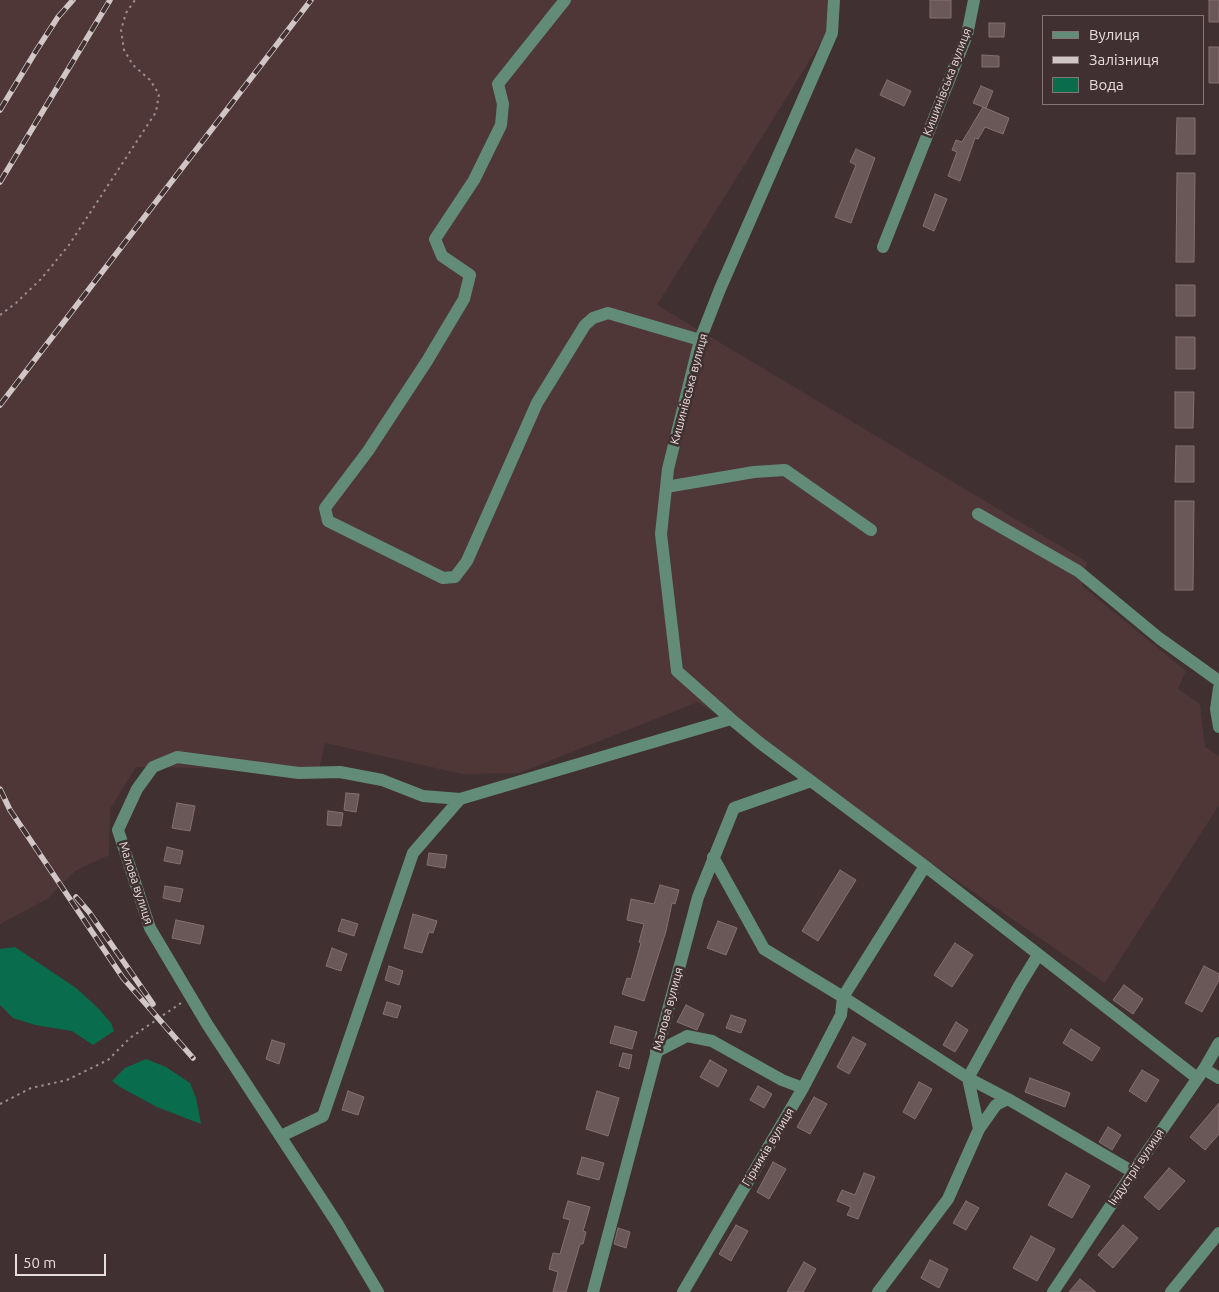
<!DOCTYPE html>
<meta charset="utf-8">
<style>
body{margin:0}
#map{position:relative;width:1219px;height:1292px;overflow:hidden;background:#413031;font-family:Ubuntu,sans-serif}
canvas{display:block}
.legend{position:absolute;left:1042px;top:15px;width:162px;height:90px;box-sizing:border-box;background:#413031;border:1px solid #847576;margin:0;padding:6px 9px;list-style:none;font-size:15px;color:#e8dddd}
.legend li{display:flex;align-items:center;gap:10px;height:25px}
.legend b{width:25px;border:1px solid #847576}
.scale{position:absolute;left:15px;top:1254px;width:91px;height:22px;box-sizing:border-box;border:2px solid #e8dddd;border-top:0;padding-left:6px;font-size:15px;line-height:18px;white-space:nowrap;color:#e8dddd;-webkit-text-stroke:4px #413031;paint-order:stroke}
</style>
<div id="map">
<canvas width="1219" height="1292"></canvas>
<ul class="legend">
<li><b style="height:6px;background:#628c78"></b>Вулиця</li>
<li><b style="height:6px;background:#d1c6c6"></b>Залізниця</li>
<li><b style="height:14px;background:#096c4c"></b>Вода</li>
</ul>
<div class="scale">50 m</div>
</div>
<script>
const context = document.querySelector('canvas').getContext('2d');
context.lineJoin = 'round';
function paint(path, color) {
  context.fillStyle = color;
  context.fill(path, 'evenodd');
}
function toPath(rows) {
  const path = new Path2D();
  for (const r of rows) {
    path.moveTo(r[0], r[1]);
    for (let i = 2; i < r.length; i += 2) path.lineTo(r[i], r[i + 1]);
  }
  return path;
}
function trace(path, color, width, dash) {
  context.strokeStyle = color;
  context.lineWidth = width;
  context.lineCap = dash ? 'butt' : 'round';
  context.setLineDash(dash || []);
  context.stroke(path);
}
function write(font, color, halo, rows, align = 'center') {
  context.font = font + ' Ubuntu,sans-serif';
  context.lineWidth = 5;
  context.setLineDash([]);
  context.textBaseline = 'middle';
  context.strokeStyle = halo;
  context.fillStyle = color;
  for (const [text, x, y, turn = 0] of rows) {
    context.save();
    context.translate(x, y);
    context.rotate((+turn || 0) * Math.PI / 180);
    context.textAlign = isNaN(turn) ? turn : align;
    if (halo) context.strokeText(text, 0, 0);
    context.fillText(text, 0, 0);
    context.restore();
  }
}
paint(toPath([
 [0,0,830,0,828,31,657,305,1087,562,1082,586,1186,671,1178,689,1200,704,1205,747,1219,756,1219,805,1105,983,698,702,519,773,462,774,325,743,319,770,136,767,110,809,109,855,75,871,47,899,0,924]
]), '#4f3738');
paint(toPath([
 [15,947,76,988,99,1009,111,1023,114,1031,93,1045,72,1031,35,1025,13,1018,0,1005,0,949],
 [146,1059,166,1067,190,1083,196,1098,201,1124,157,1107,120,1087,112,1081,125,1068]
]), '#096c4c');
const building = toPath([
 [930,0,951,0,951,18,930,18,930,0],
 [1209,0,1219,0,1219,22,1209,22,1209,0],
 [989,23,1005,23,1004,37,989,37,989,23],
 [1209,47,1219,47,1219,83,1209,83,1209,47],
 [982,55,999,56,999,67,982,67,982,55],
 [887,80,911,91,904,106,880,95,887,80],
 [981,86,993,91,986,108,973,103,981,86],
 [983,107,1009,118,1003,134,985,127,978,139,975,138,960,181,948,176,957,152,952,150,956,140,962,142,983,107],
 [1177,118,1195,118,1195,154,1176,154,1177,118],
 [856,149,875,158,851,223,835,217,856,165,850,162,856,149],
 [1177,173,1195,173,1194,262,1176,262,1177,173],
 [935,194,947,199,934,231,923,226,935,194],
 [1176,285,1195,285,1195,316,1176,316,1176,285],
 [1176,337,1195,337,1195,369,1176,369,1176,337],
 [1175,392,1194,392,1193,428,1175,428,1175,392],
 [1176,446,1194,446,1194,482,1175,482,1176,446],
 [1175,501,1194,501,1193,590,1175,590,1175,501],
 [346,793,359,794,356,812,344,810,346,793],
 [177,803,195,806,190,831,172,828,177,803],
 [328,811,343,813,341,826,327,825,328,811],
 [167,847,183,851,180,864,164,861,167,847],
 [429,853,447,855,445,868,427,865,429,853],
 [840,870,856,880,818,941,802,931,840,870],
 [660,885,679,890,675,904,672,903,666,931,644,1001,622,994,627,978,631,979,641,943,639,942,644,924,627,920,631,899,654,904,660,885],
 [165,886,183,889,180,902,163,898,165,886],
 [413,914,437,921,433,933,429,932,422,953,404,948,413,914],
 [342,919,358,924,354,936,338,931,342,919],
 [176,920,204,926,200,944,172,938,176,920],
 [718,921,737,928,726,955,707,948,718,921],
 [955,943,973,955,952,987,934,975,955,943],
 [332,948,347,954,341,971,326,966,332,948],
 [389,966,403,971,399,985,385,980,389,966],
 [1204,966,1219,974,1219,980,1202,1012,1185,1003,1204,966],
 [1124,985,1143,999,1133,1014,1113,1000,1124,985],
 [387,1002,401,1006,397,1018,383,1014,387,1002],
 [686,1005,704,1014,697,1030,677,1022,686,1005],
 [731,1015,746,1020,741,1033,726,1028,731,1015],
 [956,1022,968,1030,955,1052,943,1045,956,1022],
 [615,1026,637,1032,632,1049,610,1043,615,1026],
 [1071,1029,1100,1048,1092,1061,1063,1043,1071,1029],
 [853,1037,866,1044,849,1074,837,1067,853,1037],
 [272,1040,285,1044,279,1064,266,1059,272,1040],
 [623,1053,632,1055,629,1069,619,1066,623,1053],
 [710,1060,727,1070,718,1087,700,1077,710,1060],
 [1142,1070,1159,1080,1146,1102,1129,1091,1142,1070],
 [1030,1078,1070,1093,1065,1107,1025,1092,1030,1078],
 [919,1082,932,1089,915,1119,903,1112,919,1082],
 [758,1086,772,1094,764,1108,750,1100,758,1086],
 [348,1091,364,1097,358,1115,342,1110,348,1091],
 [597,1091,619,1098,608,1136,586,1129,597,1091],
 [814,1097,827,1104,810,1134,797,1127,814,1097],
 [1219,1103,1219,1134,1205,1150,1190,1137,1219,1103],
 [1108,1127,1121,1135,1112,1150,1099,1142,1108,1127],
 [582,1157,604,1163,599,1180,577,1174,582,1157],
 [773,1162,786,1169,769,1199,757,1192,773,1162],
 [1169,1168,1185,1181,1159,1210,1144,1197,1169,1168],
 [864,1173,875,1177,858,1219,847,1215,851,1207,837,1201,842,1190,855,1195,864,1173],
 [1066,1173,1090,1186,1072,1218,1048,1205,1066,1173],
 [568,1201,590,1207,583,1231,586,1232,583,1244,580,1244,566,1292,553,1292,558,1272,549,1269,553,1253,560,1254,570,1220,563,1218,568,1201],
 [966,1201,979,1208,966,1230,953,1223,966,1201],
 [736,1225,748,1231,731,1261,719,1254,736,1225],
 [1123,1225,1138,1238,1113,1268,1098,1255,1123,1225],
 [618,1228,630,1232,626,1248,614,1244,618,1228],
 [1031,1236,1055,1249,1037,1281,1013,1268,1031,1236],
 [930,1260,948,1269,939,1288,921,1278,930,1260],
 [804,1262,816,1269,803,1292,787,1292,804,1262],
 [1080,1279,1096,1292,1069,1292,1080,1279]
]);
paint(building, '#6a5757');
trace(building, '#847071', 1);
trace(toPath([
 [0,315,16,303,41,279,69,245,156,112,159,94,150,80,133,65,124,50,121,30,126,13,135,0],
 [0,1104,31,1088,67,1080,108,1060,130,1038,181,1003]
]), '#9b8d8e', 2, [2.5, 4]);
trace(toPath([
 [565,0,498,84,503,104,501,125,474,180,435,239,442,256,470,275,464,299,427,361,368,451,325,508,328,521,443,578,455,577,467,561,537,403,585,325,593,318,608,313,700,340],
 [834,0,832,33,720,289,700,340,668,469,661,534,677,671,731,719,760,743,925,866,1197,1078],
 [883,247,967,35,974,0],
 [666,487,754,472,785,470,871,530],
 [978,514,1078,571,1159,638,1219,681],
 [1219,688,1216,709,1219,727],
 [713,857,764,949,843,997,968,1078,1008,1099,1133,1172],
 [656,1052,687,1036,712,1041,782,1080,803,1088],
 [1204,1069,1219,1078],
 [979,1129,996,1105,1008,1099],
 [281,1136,323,1116,413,853,460,799,731,719],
 [378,1292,337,1223,207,1024,150,928,118,830,137,789,153,767,177,757,299,773,340,772,382,780,423,796,460,799],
 [593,1292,698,897,734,808,811,781],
 [683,1292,803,1088,841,1015,843,997,925,866],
 [878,1292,948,1199,979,1129,968,1078,1019,986,1038,955],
 [1053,1292,1133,1172,1204,1069,1219,1043],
 [1171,1292,1219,1233]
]), '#628c78', 12);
const rail = toPath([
 [0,110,36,51,58,17,73,0],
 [0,182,110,0],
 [0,405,311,0],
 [0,789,10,810,29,838,123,978,193,1058],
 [76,897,89,912,153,1004]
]);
trace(rail, '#d1c6c6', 5.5);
trace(rail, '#413031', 4, [11]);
write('12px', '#e8dddd', '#413031', [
 ["Кишинівська вулиця",947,82,-69],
 ["Кишинівська вулиця",689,389,-75],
 ["Малова вулиця",136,883,72],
 ["Малова вулиця",668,1009,-75],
 ["Гірників вулиця",768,1147,-59],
 ["Індустрії вулиця",1136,1167,-56]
]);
</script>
